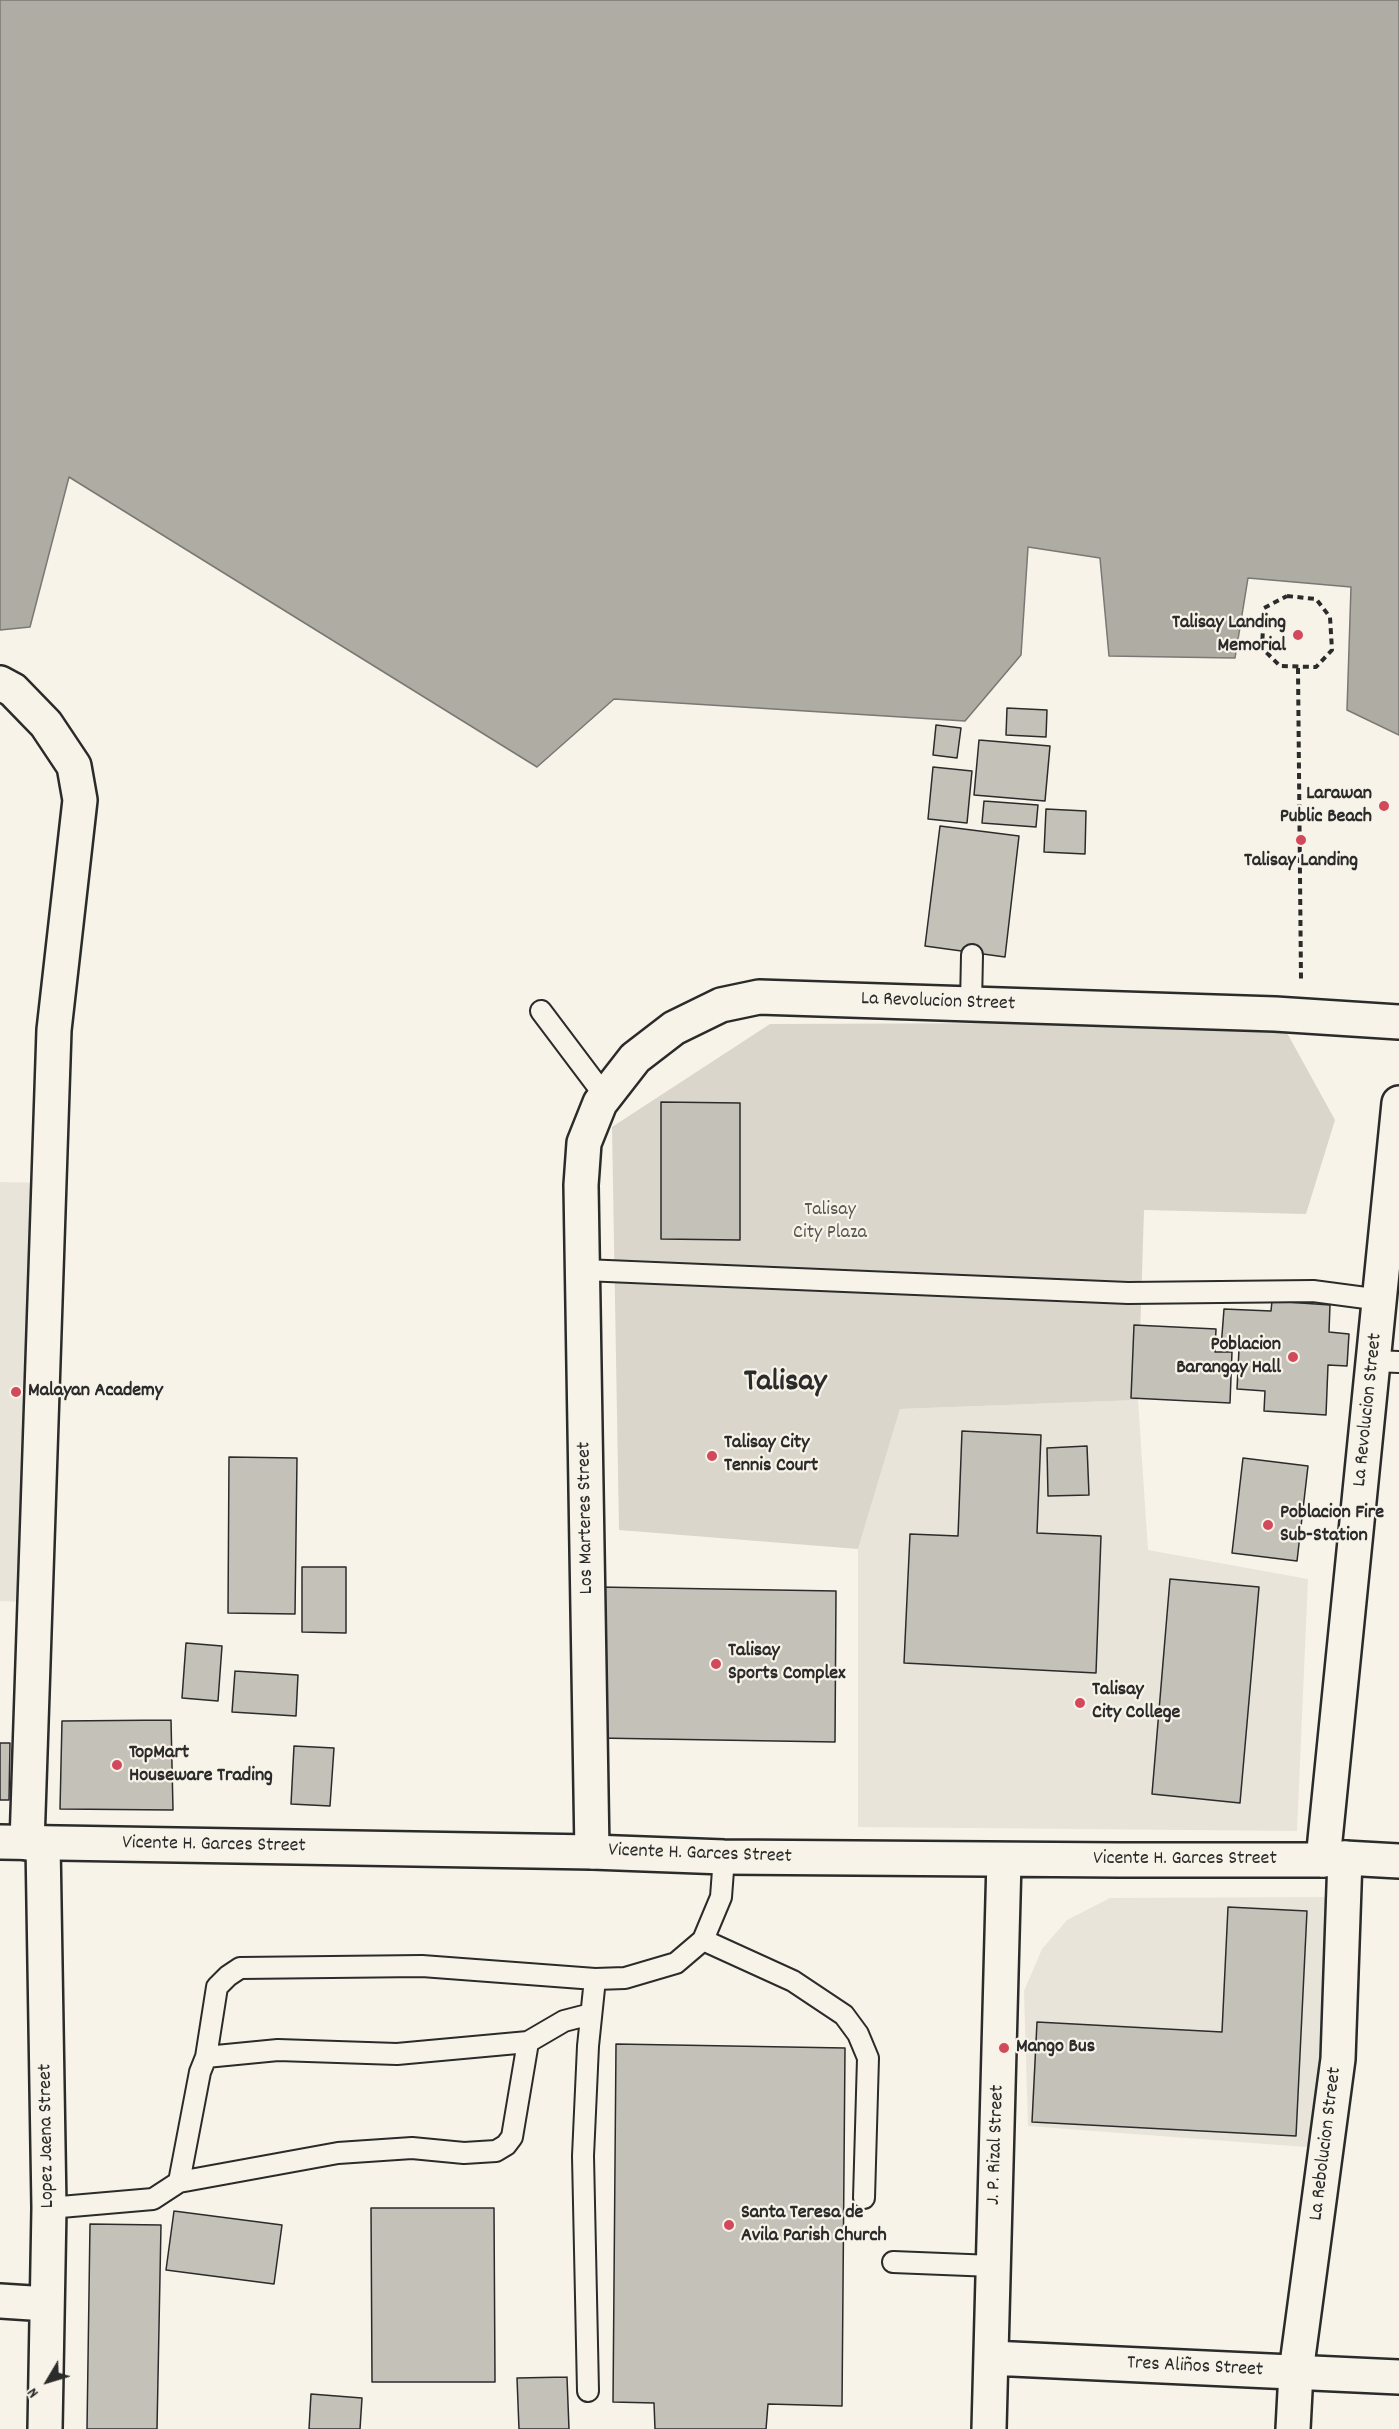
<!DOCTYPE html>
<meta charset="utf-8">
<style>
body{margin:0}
#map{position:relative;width:1399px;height:2429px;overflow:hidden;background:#f7f3e8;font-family:Dekko,sans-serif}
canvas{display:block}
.north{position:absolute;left:18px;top:2351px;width:60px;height:60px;-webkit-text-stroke:4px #f7f3e8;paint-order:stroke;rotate:232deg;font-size:16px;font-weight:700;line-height:24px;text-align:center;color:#2b2b2b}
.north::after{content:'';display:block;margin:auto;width:21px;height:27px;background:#2b2b2b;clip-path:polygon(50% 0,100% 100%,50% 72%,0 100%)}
</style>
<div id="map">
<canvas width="1399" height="2429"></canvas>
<div class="north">N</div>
</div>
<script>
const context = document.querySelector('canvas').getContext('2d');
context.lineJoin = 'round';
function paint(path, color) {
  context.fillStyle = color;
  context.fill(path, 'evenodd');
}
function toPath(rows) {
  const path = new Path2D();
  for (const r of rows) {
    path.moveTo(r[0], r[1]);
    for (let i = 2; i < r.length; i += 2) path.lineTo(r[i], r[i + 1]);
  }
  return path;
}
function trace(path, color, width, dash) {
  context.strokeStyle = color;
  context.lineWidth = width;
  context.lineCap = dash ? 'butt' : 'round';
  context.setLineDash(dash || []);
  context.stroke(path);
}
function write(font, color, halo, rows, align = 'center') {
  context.font = font + ' Dekko,sans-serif';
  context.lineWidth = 4.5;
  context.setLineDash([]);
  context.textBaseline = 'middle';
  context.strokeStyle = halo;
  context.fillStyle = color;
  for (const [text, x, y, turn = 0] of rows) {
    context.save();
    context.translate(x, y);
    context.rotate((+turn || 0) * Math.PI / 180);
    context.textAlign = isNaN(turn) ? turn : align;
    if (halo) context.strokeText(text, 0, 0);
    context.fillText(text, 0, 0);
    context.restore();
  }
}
paint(toPath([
 [0,1182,41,1183,24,1602,0,1601],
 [1138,1400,1148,1550,1308,1579,1297,1831,858,1827,858,1549,900,1409],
 [1328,1897,1319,2148,1028,2126,1024,1991,1042,1949,1067,1920,1110,1898]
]), '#e8e4da');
paint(toPath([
 [1281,1022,1335,1120,1306,1214,1144,1210,1138,1400,900,1409,858,1549,619,1530,612,1127,770,1024]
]), '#dad6cc');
const water = toPath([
 [0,0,1399,0,1399,735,1347,710,1351,587,1248,578,1235,658,1109,656,1100,558,1028,547,1021,655,965,721,614,699,537,767,69,477,30,627,0,630,0,0]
]);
paint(water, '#afaca4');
trace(water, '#7a7874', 1.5);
const building = toPath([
 [1007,708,1047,710,1046,737,1006,735,1007,708],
 [936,725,961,728,957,758,933,755,936,725],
 [979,740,1050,746,1045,801,974,795,979,740],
 [933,767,972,771,967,823,928,819,933,767],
 [984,801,1038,805,1036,827,982,823,984,801],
 [1046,809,1086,811,1085,854,1044,852,1046,809],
 [940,826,1019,836,1005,957,925,946,940,826],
 [661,1102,740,1103,740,1240,661,1239,661,1102],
 [1272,1301,1330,1305,1329,1332,1349,1334,1347,1366,1328,1365,1326,1415,1264,1411,1265,1391,1237,1389,1239,1349,1221,1348,1224,1309,1271,1311,1272,1301],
 [1134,1325,1216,1329,1215,1352,1232,1352,1230,1403,1131,1398,1134,1325],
 [962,1431,1041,1435,1037,1533,1101,1536,1096,1673,904,1663,910,1534,958,1536,962,1431],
 [1087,1446,1089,1495,1048,1496,1047,1448,1087,1446],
 [229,1457,297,1458,295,1614,228,1613,229,1457],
 [1243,1458,1308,1466,1297,1561,1232,1553,1243,1458],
 [302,1567,346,1567,346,1633,302,1632,302,1567],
 [1170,1579,1259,1587,1240,1803,1152,1794,1170,1579],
 [598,1587,836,1591,835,1742,597,1738,598,1587],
 [186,1643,222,1646,218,1701,182,1698,186,1643],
 [235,1671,298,1675,296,1716,232,1712,235,1671],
 [171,1720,173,1810,60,1809,62,1721,171,1720],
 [0,1743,10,1743,9,1800,0,1800,0,1743],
 [294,1746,334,1748,330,1806,291,1804,294,1746],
 [1228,1907,1307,1911,1296,2136,1032,2122,1037,2022,1222,2032,1228,1907],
 [616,2044,845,2048,842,2406,768,2404,766,2429,655,2429,654,2403,613,2402,616,2044],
 [371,2208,494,2208,495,2382,372,2382,371,2208],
 [174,2211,282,2225,274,2284,166,2270,174,2211],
 [90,2224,161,2225,157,2429,87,2429,90,2224],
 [567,2377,569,2429,519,2429,517,2378,567,2377],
 [311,2394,362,2398,360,2429,309,2429,311,2394]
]);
paint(building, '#c4c1b9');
trace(building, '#2b2b2b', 1.5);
const lane = toPath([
 [971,1004,972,955],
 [541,1011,605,1096],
 [584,1270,1128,1293,1313,1291,1381,1300],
 [1374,1361,1399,1362],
 [703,1940,793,1981,844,2015,858,2034,868,2058,864,2198],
 [528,2042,397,2054,278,2050,206,2057,217,1987,228,1976,240,1968,422,1966,595,1979],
 [206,2057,200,2072,179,2182,338,2153,412,2148,464,2153,496,2151,506,2145,512,2137,528,2042,564,2021,591,2014],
 [49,2208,153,2199,179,2182],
 [893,2262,993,2266],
 [588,2391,583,2156,588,2046,595,1979,625,1978,676,1963,703,1940,721,1897,724,1857]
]);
const street = toPath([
 [0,683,13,690,46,724,74,766,80,800,54,1030,27,1843],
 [43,1843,49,2208,45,2429],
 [592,1852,581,1185,584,1143,600,1103,635,1058,674,1028,721,1005,759,997,1275,1014,1399,1022],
 [1323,1860,1399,1103],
 [0,2301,47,2304],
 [1293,2429,1296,2372,1338,2059,1345,1858]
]);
const secondary = toPath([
 [0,1842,592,1852,724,1857,1120,1860,1323,1860,1345,1858,1399,1861],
 [991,2358,1399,2377],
 [989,2429,1004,1860]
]);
trace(lane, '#2b2b2b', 24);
trace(street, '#2b2b2b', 38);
trace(secondary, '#2b2b2b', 38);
trace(toPath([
 [1287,596,1316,599,1330,617,1332,650,1316,667,1280,666,1262,648,1264,608,1287,596],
 [1298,668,1301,979]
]), '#2b2b2b', 4, [6, 4.5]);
trace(lane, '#f7f3e8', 20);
trace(street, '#f7f3e8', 33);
trace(secondary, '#f7f3e8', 33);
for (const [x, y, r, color] of [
 [1298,635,6,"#d1495b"],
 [1384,806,6,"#d1495b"],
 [1301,840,6,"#d1495b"],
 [1293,1357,6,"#d1495b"],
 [16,1392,6,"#d1495b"],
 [712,1456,6,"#d1495b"],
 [1268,1525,6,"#d1495b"],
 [716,1664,6,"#d1495b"],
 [1080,1703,6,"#d1495b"],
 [117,1765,6,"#d1495b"],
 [1004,2048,6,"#d1495b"],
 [729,2225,6,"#d1495b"]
]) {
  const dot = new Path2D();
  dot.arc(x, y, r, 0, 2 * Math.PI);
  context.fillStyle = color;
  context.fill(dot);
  trace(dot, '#f7f3e8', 2);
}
write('bold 20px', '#2b2b2b', '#f7f3e8', [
 ["Talisay Landing",1286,624,"right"],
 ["Memorial",1286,647,"right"],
 ["Larawan",1372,795,"right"],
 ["Public Beach",1372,818,"right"],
 ["Talisay Landing",1301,862,"center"],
 ["Poblacion",1281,1346,"right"],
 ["Barangay Hall",1281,1369,"right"],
 ["Malayan Academy",28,1392],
 ["Talisay City",724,1444],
 ["Tennis Court",724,1467],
 ["Poblacion Fire",1280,1514],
 ["Sub-Station",1280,1537],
 ["Talisay",728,1652],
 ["Sports Complex",728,1675],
 ["Talisay",1092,1691],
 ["City College",1092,1714],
 ["TopMart",129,1754],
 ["Houseware Trading",129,1777],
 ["Mango Bus",1016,2048],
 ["Santa Teresa de",741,2214],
 ["Avila Parish Church",741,2237]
], 'left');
write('20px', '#2b2b2b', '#f7f3e8', [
 ["La Revolucion Street",938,1003,2],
 ["La Revolucion Street",1369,1410,-84],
 ["Los Marteres Street",587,1518,-91],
 ["Vicente H. Garces Street",214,1846,1],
 ["Vicente H. Garces Street",700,1855,2],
 ["Vicente H. Garces Street",1185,1860],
 ["Lopez Jaena Street",48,2136,-91],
 ["La Rebolucion Street",1327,2144,-83],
 ["J. P. Rizal Street",997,2145,-88],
 ["Tres Aliños Street",1195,2368,3]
]);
write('20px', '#575653', '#f7f3e8', [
 ["Talisay",830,1211],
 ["City Plaza",830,1234]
]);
write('bold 32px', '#2b2b2b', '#f7f3e8', [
 ["Talisay",785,1385]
]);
</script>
